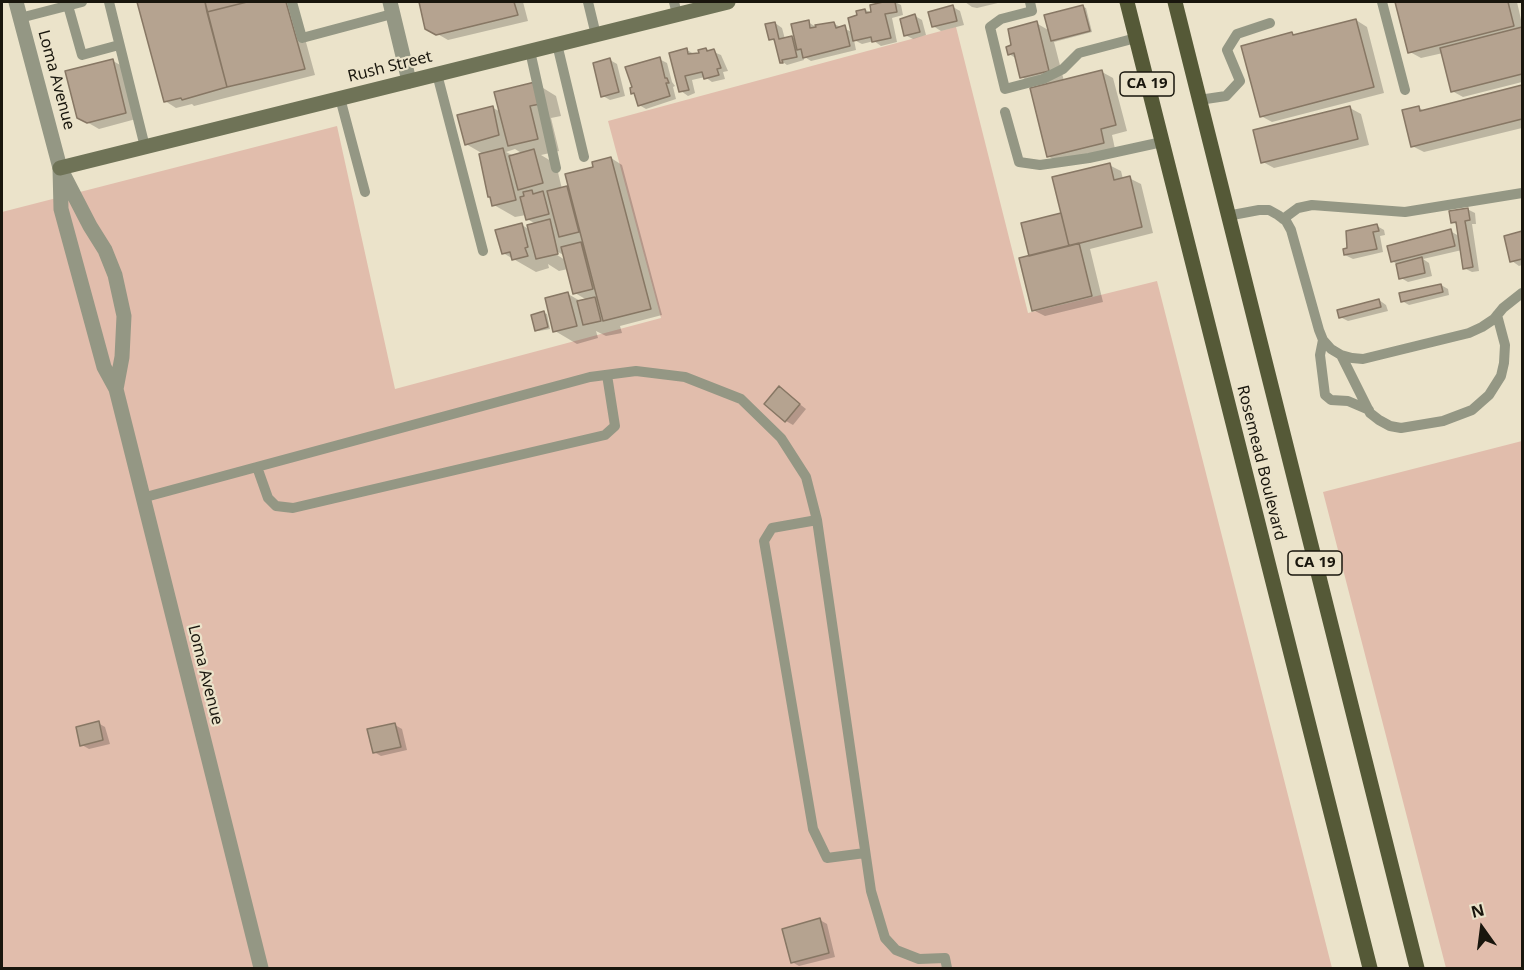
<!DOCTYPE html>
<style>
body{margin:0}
#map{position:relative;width:1524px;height:970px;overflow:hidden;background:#ebe3ca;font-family:"Noto Sans",sans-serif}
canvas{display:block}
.frame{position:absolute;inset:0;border:3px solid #19160d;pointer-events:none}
.north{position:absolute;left:1452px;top:898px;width:60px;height:60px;-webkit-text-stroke:4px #ebe3ca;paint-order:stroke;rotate:346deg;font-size:16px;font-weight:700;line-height:24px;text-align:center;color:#19160d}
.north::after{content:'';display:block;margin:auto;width:21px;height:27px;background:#19160d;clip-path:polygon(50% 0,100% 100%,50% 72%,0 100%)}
</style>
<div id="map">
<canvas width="1524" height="970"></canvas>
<div class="frame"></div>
<div class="north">N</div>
</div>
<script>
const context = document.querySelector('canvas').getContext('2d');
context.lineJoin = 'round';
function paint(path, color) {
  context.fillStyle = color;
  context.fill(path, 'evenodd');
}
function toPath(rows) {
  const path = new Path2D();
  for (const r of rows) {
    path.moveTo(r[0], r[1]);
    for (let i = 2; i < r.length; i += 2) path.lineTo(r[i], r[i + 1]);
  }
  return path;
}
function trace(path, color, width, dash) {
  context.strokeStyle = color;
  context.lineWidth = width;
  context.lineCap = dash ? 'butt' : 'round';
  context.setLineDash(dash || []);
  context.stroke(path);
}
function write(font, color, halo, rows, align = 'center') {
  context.font = font + ' "Noto Sans",sans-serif';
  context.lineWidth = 4.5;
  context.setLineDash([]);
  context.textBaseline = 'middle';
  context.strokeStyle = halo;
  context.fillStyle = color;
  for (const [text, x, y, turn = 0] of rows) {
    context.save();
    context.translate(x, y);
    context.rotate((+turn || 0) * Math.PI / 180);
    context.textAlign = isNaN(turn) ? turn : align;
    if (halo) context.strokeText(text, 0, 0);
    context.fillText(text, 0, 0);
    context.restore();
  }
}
paint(toPath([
 [956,27,1028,313,1157,281,1332,968,2,968,2,212,337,126,395,389,661,318,608,121],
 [1522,441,1522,968,1446,968,1323,492]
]), '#e1bdac');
paint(toPath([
 [140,2,295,2,315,75,194,106,192,104,176,108,165,101],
 [420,2,523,2,528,21,448,40,427,28],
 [890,2,895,2,901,5,903,15,892,18,897,42,881,46,874,41,862,44,854,40,856,50,811,61,803,56,804,60,787,65,780,60,776,42,771,39,775,23,782,28,785,39,792,37,796,40,808,22,816,27,834,24,852,32,859,16,865,10,873,13,871,6],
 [965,2,1002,2,977,8,972,7],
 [1397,2,1517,2,1522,24,1522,82,1463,97,1452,91,1443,53,1421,58,1410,52],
 [953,7,960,11,964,25,941,31,933,26],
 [1083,7,1086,8,1092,32,1054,42,1064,81,1102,72,1113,78,1127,131,1112,135,1115,149,1059,163,1048,156,1040,87,1021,77,1017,59,1009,54,1036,23,1050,31],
 [915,16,922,20,926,35,913,39,905,35],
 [1356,20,1367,27,1384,93,1272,122,1261,116,1292,34,1296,36],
 [706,49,721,55,728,71,723,72,725,79,712,82,705,77,692,80,695,93,688,96,681,91,687,50,694,54,701,54],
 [659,59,667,63,672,82,675,86,673,87,676,99,646,109,639,105,636,95,632,93],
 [610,60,617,64,625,96,610,100,603,96],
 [113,61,124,67,136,119,99,129,78,117],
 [535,83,556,96,561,116,551,118,559,151,541,155,556,164,562,189,566,188,571,190,595,168,611,158,622,165,662,315,620,326,622,333,606,336,596,331,598,338,577,344,555,331,568,294,582,302,587,300,575,293,568,269,559,271,548,264,549,268,536,272,503,253,522,225,530,230,536,224,527,219,526,215,515,217,494,205,485,155,466,144,493,108,501,112],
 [515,149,523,154,514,156,506,152],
 [553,249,565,256,565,260,551,251],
 [1522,87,1522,128,1424,152,1412,146,1419,108,1425,111],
 [1350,108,1361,114,1369,145,1274,168,1263,162],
 [1109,165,1121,171,1123,179,1129,178,1141,184,1153,233,1090,249,1103,302,1045,316,1033,310,1033,256,1060,214],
 [1467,209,1475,213,1476,224,1472,224,1479,271,1472,272,1464,268,1462,250,1423,259,1429,263,1432,276,1408,282,1401,278,1397,264,1392,261,1450,231,1459,236,1458,225,1452,222],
 [1377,226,1384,230,1385,235,1380,236,1383,252,1353,259,1345,255,1349,250,1346,239],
 [1522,233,1522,265,1519,266,1512,261,1505,237],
 [1441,285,1448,289,1449,295,1409,305,1402,301],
 [1379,300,1386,305,1388,311,1348,321,1340,317],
 [544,313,547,314,550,329,539,331,536,330],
 [779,388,806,409,793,425,786,421],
 [98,723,105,727,110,744,89,749,82,745],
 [395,725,402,729,407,750,381,756,374,752],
 [820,920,827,924,835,957,799,966,792,962]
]), '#0003');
const building = toPath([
 [137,2,205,2,227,87,182,100,181,98,164,102,137,2],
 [205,2,247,2,207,12,205,2],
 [247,2,286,2,305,69,227,87,207,12,247,2],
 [419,2,514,2,518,15,436,35,425,29,419,2],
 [883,2,895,2,897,12,885,14,891,38,872,42,871,37,853,41,848,18,857,15,856,11,865,9,866,13,871,12,870,5,883,2],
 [1395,2,1508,2,1514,26,1408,53,1395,2],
 [953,5,957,21,932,27,928,12,953,5],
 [1083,5,1090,31,1051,41,1044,15,1083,5],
 [915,14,920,32,904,36,900,19,915,14],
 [1356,19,1374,87,1260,117,1241,46,1292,32,1293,35,1356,19],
 [809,20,810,28,816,27,815,25,834,22,836,28,845,25,850,46,803,58,801,49,797,50,791,24,809,20],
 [1037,21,1049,71,1020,78,1014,53,1008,55,1006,47,1011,45,1008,29,1037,21],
 [775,22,779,39,792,36,797,57,782,60,783,63,780,63,774,39,769,40,765,24,775,22],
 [1522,27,1522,74,1451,92,1440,48,1522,27],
 [687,48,688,54,699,53,698,50,706,48,707,51,714,49,721,68,717,69,719,75,704,79,702,72,685,76,689,90,679,92,669,53,687,48],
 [660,57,665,78,667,78,669,83,666,83,670,96,638,106,634,93,631,94,630,88,632,87,625,67,660,57],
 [610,58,619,92,601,97,593,63,610,58],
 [113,59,126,113,87,123,77,118,65,71,113,59],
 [1102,70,1116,125,1101,129,1104,143,1047,157,1030,88,1102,70],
 [535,82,540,104,530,106,538,139,508,146,494,92,535,82],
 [1522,85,1522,119,1411,147,1402,110,1419,106,1420,111,1522,85],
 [493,106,499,135,465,145,457,115,493,106],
 [1350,106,1358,139,1261,163,1253,130,1350,106],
 [503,148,516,200,492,206,490,197,488,197,479,154,503,148],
 [534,149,543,183,518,190,509,156,534,149],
 [611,157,651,309,603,321,565,174,593,167,592,162,611,157],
 [1110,163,1114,180,1130,176,1142,227,1069,246,1052,177,1110,163],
 [567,186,579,232,559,237,547,191,567,186],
 [532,190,533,194,543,191,549,214,526,220,520,197,524,196,523,192,532,190],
 [1468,208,1470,220,1465,221,1473,267,1463,269,1456,222,1451,223,1449,211,1468,208],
 [1061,213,1069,246,1029,256,1021,223,1061,213],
 [550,219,558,254,536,259,527,225,550,219],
 [522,223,528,247,525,248,528,256,512,260,510,252,502,254,495,230,522,223],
 [1377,224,1379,231,1373,232,1377,249,1344,255,1343,249,1347,248,1346,231,1377,224],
 [1451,229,1455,246,1391,262,1387,246,1451,229],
 [1522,231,1522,259,1510,262,1504,236,1522,231],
 [581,242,593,289,573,294,561,247,581,242],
 [1079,243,1092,296,1032,311,1019,258,1079,243],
 [1422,257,1425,273,1399,279,1396,264,1422,257],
 [1441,284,1443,292,1401,302,1399,293,1441,284],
 [568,292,577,326,553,332,545,298,568,292],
 [595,297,601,321,583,325,577,301,595,297],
 [1379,299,1381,307,1339,318,1337,310,1379,299],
 [544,311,548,327,535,331,531,315,544,311],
 [779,386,800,404,785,422,764,404,779,386],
 [99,721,103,740,80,746,76,727,99,721],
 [395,723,401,747,373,753,367,729,395,723],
 [820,918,829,953,791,963,782,929,820,918]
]);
paint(building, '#b5a390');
trace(building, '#877764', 1.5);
trace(toPath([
 [67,2,82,55,119,45],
 [109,2,145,147],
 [292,2,302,38,392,14],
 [588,2,596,35],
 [674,2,677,14],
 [1030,2,1032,11,1001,19,990,27,1005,89,1043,79,1063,69,1079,53,1136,38],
 [1382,2,1405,90],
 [20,18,82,2],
 [557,44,584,157],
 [530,51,556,168],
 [437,74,483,251],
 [340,98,365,192],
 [1199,100,1226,96,1240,81,1227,50,1237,34,1270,23],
 [1005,112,1019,162,1040,165,1089,158,1162,142],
 [1227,216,1259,210,1269,210,1278,215,1286,221,1291,230,1319,330,1323,340,1331,349,1341,355,1352,358,1363,359,1469,333,1482,327,1494,319,1503,308,1522,293],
 [1283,219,1298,208,1312,205,1405,212,1522,193],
 [1323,340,1320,355,1325,395,1331,400,1348,401,1369,410],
 [1341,355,1370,413,1379,420,1390,426,1401,428,1443,421,1472,410,1489,395,1501,376,1504,363,1505,345,1497,315],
 [257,467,268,498,276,506,293,508,605,435,615,426,607,375],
 [142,498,590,377,636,371,685,377,741,399,781,438,806,477,817,520,871,891,885,938,896,950,919,959,945,958,947,968],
 [817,520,772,528,764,541,813,829,827,858,865,853]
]), '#949784', 10);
trace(toPath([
 [16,2,60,168,90,226,105,250,115,275,124,316,122,357,116,389],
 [390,2,409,81],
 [60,168,61,209,104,367,116,389,261,968]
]), '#949784', 15);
trace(toPath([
 [60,168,728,2]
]), '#6f7357', 15);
trace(toPath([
 [1127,2,1370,968],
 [1175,2,1417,968]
]), '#555937', 15);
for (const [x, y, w] of [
 [1147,84,54],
 [1315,563,54]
]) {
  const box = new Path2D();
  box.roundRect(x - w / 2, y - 12, w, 24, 4.5);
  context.fillStyle = '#ebe3ca';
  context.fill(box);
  trace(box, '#19160d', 1.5);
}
write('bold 15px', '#19160d', null, [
 ["CA 19",1147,84],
 ["CA 19",1315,563]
]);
write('16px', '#19160d', '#ebe3ca', [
 ["Rush Street",390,67,-14],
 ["Loma Avenue",56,80,75],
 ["Rosemead Boulevard",1261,463,76],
 ["Loma Avenue",205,675,76]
]);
</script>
